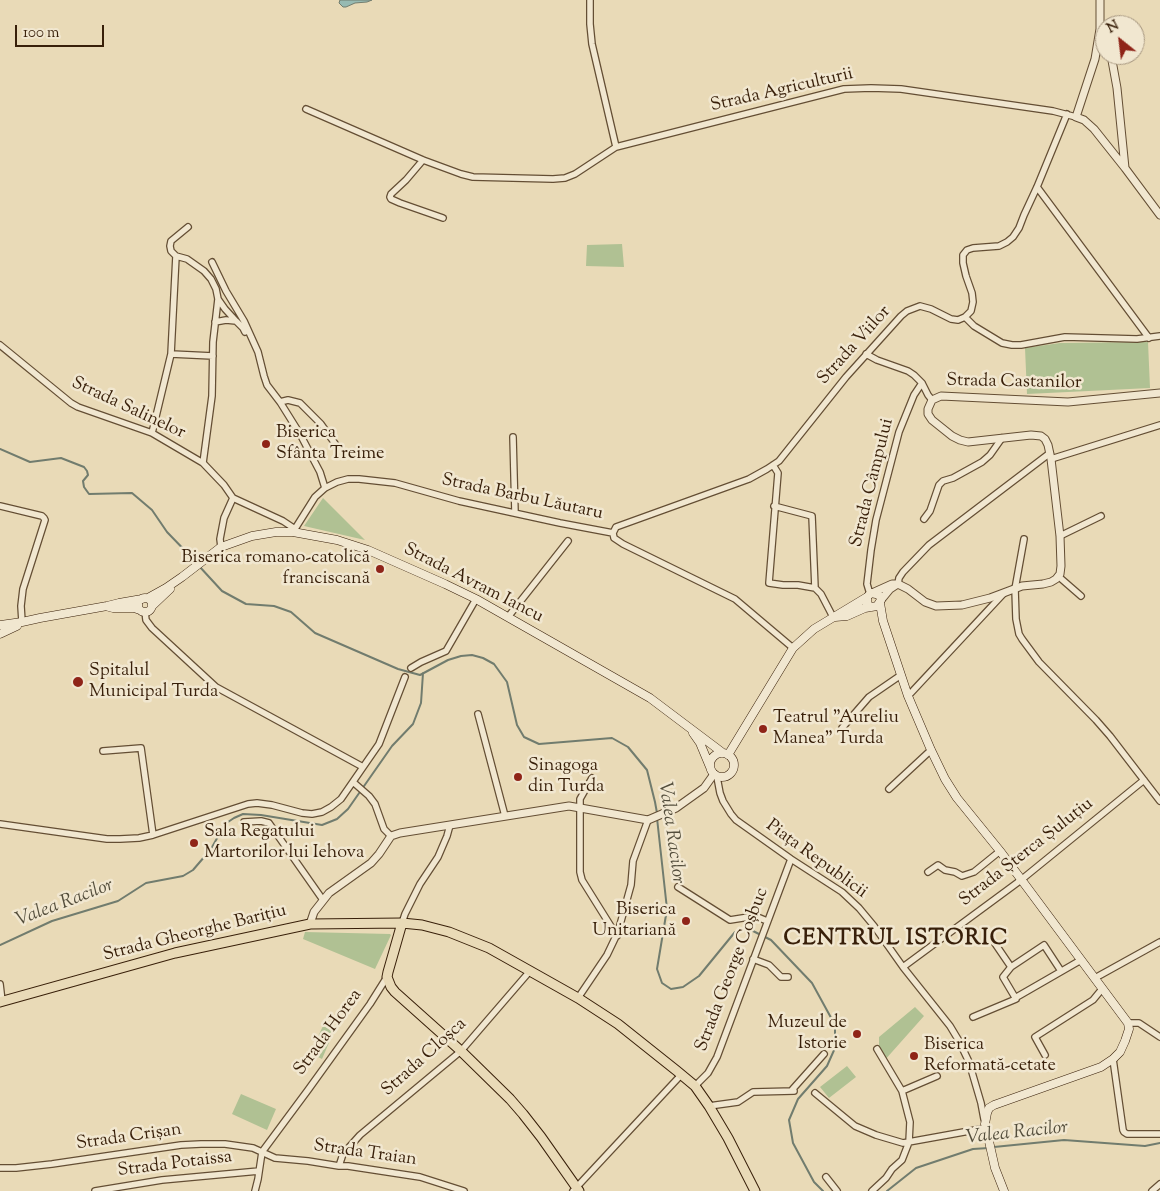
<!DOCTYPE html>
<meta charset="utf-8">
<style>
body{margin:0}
#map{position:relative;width:1160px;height:1191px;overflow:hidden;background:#e9dab7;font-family:"Sorts Mill Goudy",serif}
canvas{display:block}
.north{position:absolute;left:1095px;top:15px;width:50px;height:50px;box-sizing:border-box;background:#f1e7d0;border:1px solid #a79780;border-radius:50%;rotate:331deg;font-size:14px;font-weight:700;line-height:20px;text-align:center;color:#381f09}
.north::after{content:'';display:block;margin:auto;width:18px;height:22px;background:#8f2418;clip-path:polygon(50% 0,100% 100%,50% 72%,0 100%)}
.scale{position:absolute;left:15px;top:25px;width:89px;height:22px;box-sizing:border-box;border:2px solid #381f09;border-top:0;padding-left:6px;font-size:15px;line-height:18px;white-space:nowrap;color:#381f09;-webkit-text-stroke:4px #f1e7d0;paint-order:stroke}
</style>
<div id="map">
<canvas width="1160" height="1191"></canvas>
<div class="north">N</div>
<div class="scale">100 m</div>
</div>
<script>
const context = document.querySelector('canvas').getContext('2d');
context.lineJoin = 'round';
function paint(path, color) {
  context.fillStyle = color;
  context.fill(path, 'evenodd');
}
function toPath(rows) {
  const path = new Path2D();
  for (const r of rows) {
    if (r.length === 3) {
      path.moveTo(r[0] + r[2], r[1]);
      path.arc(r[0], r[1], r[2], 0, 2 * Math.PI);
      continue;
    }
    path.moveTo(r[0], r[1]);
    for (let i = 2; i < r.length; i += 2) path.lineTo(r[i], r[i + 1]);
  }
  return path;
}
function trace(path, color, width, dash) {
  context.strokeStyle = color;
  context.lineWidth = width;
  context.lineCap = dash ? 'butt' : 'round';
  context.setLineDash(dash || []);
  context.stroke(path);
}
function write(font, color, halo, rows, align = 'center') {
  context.font = font + ' "Sorts Mill Goudy",serif';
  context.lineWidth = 5;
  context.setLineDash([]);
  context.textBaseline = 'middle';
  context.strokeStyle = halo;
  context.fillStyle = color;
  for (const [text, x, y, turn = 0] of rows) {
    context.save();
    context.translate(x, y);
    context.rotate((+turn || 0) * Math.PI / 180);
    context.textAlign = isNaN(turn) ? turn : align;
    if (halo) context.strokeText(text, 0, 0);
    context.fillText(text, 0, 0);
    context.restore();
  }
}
paint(toPath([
 [622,244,624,267,586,266,587,245],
 [1148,342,1150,388,1027,394,1025,348,1060,343],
 [323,498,365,540,304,526],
 [305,932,390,934,391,935,375,969,303,939],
 [915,1007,924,1016,884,1061,877,1049,879,1046,879,1037],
 [323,1026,334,1031,322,1059,310,1053],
 [847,1066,856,1077,829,1098,820,1087],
 [241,1094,276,1109,267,1130,232,1114]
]), '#b0c193');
const water = toPath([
 [340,0,372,0,367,2,355,3,346,7,343,7,339,3,340,0]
]);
paint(water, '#97bab2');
trace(water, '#717c6e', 1);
trace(toPath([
 [0,449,30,462,61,458,84,467,87,471,88,475,83,481,84,487,89,494,132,493,152,510,167,532,196,562],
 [199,566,222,591,246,604,274,606,291,612,315,633,398,669,420,675,448,660,461,656,472,655,483,658,494,664,507,682,517,725,524,737,539,744,612,738,628,747,647,770,655,802,657,813],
 [657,818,667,909,657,969,662,983,671,989,683,987,699,976,735,932,749,929,771,940,812,983,835,1025,835,1048,827,1066,798,1099,789,1120,793,1143,814,1182,823,1191],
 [0,945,52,921,118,901,146,883,183,876,193,870,211,849,225,824,234,818,243,814,261,815,322,825,337,819,348,809,392,746,413,724,421,703,423,673],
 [994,1147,1064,1140,1145,1146,1160,1143],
 [887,1191,916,1168,973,1149,989,1148]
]), '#717c6e', 2);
const minor = toPath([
 [590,0,590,24,592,44,616,147],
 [306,109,423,160,461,174,473,177,553,179,565,178,575,174,616,147,844,89,871,88,901,89,1053,111,1076,117],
 [423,160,406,180,391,194,390,197,391,199,400,203,443,218],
 [1037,187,1149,338],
 [176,256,187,259,204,271,211,279,216,289,218,299,213,342,212,396,203,463],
 [212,262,226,291,244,321,258,352,264,376,267,385,280,402,300,434,320,472,325,488],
 [218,299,225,309,236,321,243,328,245,332],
 [965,317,974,326,1002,343,1012,345,1021,345,1065,337,1137,339,1160,336],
 [215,322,226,320,236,321],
 [0,345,71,403,78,407,152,433,203,463,224,485,233,498,283,521,295,529],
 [171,354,213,356],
 [866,354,877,360,908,371,914,375,922,383,928,395,932,400],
 [280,402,288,400,300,403,321,424,336,445],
 [152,433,171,354,176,256,171,251,170,246,171,241,188,227],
 [513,437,515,513],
 [1051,459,1160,425],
 [773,465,778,473,769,583,783,585,798,585,815,588],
 [0,506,42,516,44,518,45,520,23,589,21,606,22,622],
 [774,506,812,516,815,588,821,594,833,617],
 [924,519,930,511,939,485,943,481,953,478,982,462,990,455,1002,438],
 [293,532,315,497,325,488,337,482,348,479,359,479,395,483,459,501,560,523,613,533],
 [613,533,616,527,749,479,767,469,779,461,846,377,901,316,907,311,920,306,931,309,951,319,958,320,965,317,971,311,973,302,972,293,966,276,963,263,963,255,967,250,973,248,999,246,1007,242,1013,237,1019,228,1024,215,1037,187,1067,114],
 [613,533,614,538,623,544,735,599,793,648],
 [1060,536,1101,516],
 [1024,539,1015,589,1016,619,1019,634,1022,639,1039,662,1096,720,1110,736,1160,801],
 [221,547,220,539,224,518,233,498],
 [1058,576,1081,596],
 [898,584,899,578,903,572,929,545,1050,453],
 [870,594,867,584,871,550,876,520,899,432,914,395,922,383],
 [145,612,146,620,152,628,216,687,363,767],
 [508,617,568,541],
 [411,668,421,662,446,651,476,599],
 [908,696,1004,593],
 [478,714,505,816],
 [842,728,869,697,901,675],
 [103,751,141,748,153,835],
 [717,777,720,793,723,801,731,814,736,820,791,859,842,892,859,908,874,926,903,967,950,1026,959,1041,969,1062,981,1103,984,1119],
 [592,778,580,799,580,872,582,880,617,936],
 [353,782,369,796,375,804,384,829,391,836],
 [889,789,931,750],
 [244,822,261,821,269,823,323,900],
 [0,824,107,839,120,839,139,838,153,835,248,804,257,803,272,805,302,813,312,814,322,812,331,807,341,799,379,744,405,677],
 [928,872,938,865,945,870,955,872,962,876,974,872,1000,851],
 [678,887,730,920,755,916,767,921],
 [402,923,405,914,420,884,438,857,447,836,450,825],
 [994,942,1011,967],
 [753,959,769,965,781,977,788,977],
 [903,967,1021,880,1144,780],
 [1095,978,1160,942],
 [0,984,2,1001],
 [578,998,607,955,618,932,631,885,633,861,648,820],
 [1015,998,1081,960],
 [973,1017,1016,999,1003,977,1011,967,1044,945,1061,971],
 [1128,1023,1139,1023,1160,1037],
 [1045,1055,1035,1037,1093,1000,1102,989],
 [1113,1059,1123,1130,1124,1132,1127,1134,1160,1134],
 [695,1086,708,1073,717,1057,791,859],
 [791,1091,824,1054],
 [902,1091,937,1076],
 [815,1093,855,1126,876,1135,903,1143,986,1128],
 [709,1106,738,1102,753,1092,794,1091],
 [262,1152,308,1090,370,1004,387,977],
 [339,1166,343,1154,360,1135,461,1051,530,971],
 [0,1168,16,1168,52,1164,181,1145,201,1144,225,1144,253,1148,275,1158,308,1161,339,1166,348,1166,420,1177,464,1191],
 [826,1177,837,1191],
 [95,1191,162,1180,259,1171],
 [255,1191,258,1179,262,1152],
 [573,1191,681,1075],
 [872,1191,886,1178,892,1169,902,1160,909,1142,910,1122,902,1091,877,1049],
 [1152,1191,1160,1184]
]);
const tertiary = toPath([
 [1100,0,1100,29,1095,59,1076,117,1084,120,1094,129,1125,168,1160,215],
 [1111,55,1117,88,1125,168],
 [872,593,892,584,898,584,908,589,925,602,936,606,962,605,990,598,1022,586,1043,584,1051,582,1056,579,1060,574,1061,566,1060,536,1051,459,1048,445,1045,439,1041,436,1031,435,968,442,960,440,952,436,932,420,928,414,928,409,932,400,941,396,1068,402,1160,393],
 [881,600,890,589,896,585],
 [310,924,314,912,329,893,371,863,379,854,391,836,400,833,569,806,648,820,676,808,704,788,714,774]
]);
const secondary = toPath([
 [148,598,166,588,182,577,221,547,252,536,276,532,293,532,337,540,368,550,445,584,476,599,650,698,723,753],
 [145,605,7],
 [880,603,883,621,908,696,931,750,945,779,957,798,1000,851,1128,1023,1129,1029,1125,1041,1120,1052,1113,1059,1101,1067,994,1105,989,1108,987,1113,985,1124,986,1128,995,1168,1004,1191],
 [152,606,170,589],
 [109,607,113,608,134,608,140,610],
 [835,617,847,616,865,608,877,606,881,600,880,596,876,594,871,593,867,597,867,604,871,607],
 [0,625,22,622,40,618,107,606,119,603,142,599],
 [0,634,17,626],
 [693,733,700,743,710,767],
 [722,765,12],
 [728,755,793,648,814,629,867,597]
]);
const primary = toPath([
 [402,923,388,972,387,977,391,987,395,992,461,1051,510,1099,523,1114,541,1137,579,1191],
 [0,1002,175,953,310,924,402,923,422,925,449,932,489,948,530,971,578,998,618,1024,677,1071,695,1086,709,1106,728,1138,755,1191]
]);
trace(minor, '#644e34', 8);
trace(tertiary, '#644e34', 9);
trace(secondary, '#381f09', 9);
trace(primary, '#381f09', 11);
trace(minor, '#f1e7d0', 5.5);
trace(tertiary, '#f1e7d0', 7);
trace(secondary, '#f1e7d0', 8);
trace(primary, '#e9dab7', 9);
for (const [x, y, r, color] of [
 [266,444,5,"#8f2418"],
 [380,569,5,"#8f2418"],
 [78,682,6,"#8f2418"],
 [763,729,5,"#8f2418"],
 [518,777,5,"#8f2418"],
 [194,843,5,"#8f2418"],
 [686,921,5,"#8f2418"],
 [857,1034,5,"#8f2418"],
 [914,1056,5,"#8f2418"]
]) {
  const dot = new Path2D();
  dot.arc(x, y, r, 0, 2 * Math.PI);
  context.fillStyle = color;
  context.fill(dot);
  trace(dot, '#f1e7d0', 2);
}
write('18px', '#381f09', '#f1e7d0', [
 ["Strada Agriculturii",782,91,-13],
 ["Strada Viilor",855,346,-48],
 ["Strada Castanilor",1014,383,1],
 ["Strada Salinelor",128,409,25],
 ["Strada Câmpului",873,483,-76],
 ["Strada Barbu Lăutaru",522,498,12],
 ["Strada Avram Iancu",473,584,27],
 ["Strada Șterca Șuluțiu",1027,853,-38],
 ["Piața Republicii",816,860,36],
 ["Strada Gheorghe Barițiu",195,934,-14],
 ["Strada George Coșbuc",733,970,-69],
 ["Strada Horea",329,1033,-54],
 ["Strada Cloșca",425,1058,-42],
 ["Strada Crișan",129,1138,-8],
 ["Strada Traian",365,1154,8],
 ["Strada Potaissa",175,1165,-7]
]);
write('18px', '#381f09', '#f1e7d0', [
 ["Biserica",276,434],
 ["Sfânta Treime",276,455],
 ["Biserica romano-catolică",370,559,"right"],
 ["franciscană",370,580,"right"],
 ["Spitalul",89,672],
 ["Municipal Turda",89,693],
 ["Teatrul \"Aureliu",773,719],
 ["Manea\" Turda",773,740],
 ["Sinagoga",528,767],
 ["din Turda",528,788],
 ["Sala Regatului",204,833],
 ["Martorilor lui Iehova",204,854],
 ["Biserica",676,911,"right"],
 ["Unitariană",676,932,"right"],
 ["Muzeul de",847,1024,"right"],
 ["Istorie",847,1045,"right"],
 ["Biserica",924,1046],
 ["Reformată-cetate",924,1067]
], 'left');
write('italic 19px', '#544e3c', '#f1e7d0', [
 ["Valea Racilor",670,833,82],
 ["Valea Racilor",65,904,-21],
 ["Valea Racilor",1017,1134,-6]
]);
context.letterSpacing = '1px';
write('bold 22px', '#381f09', '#f1e7d0', [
 ["CENTRUL ISTORIC",896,940]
]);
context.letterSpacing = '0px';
</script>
